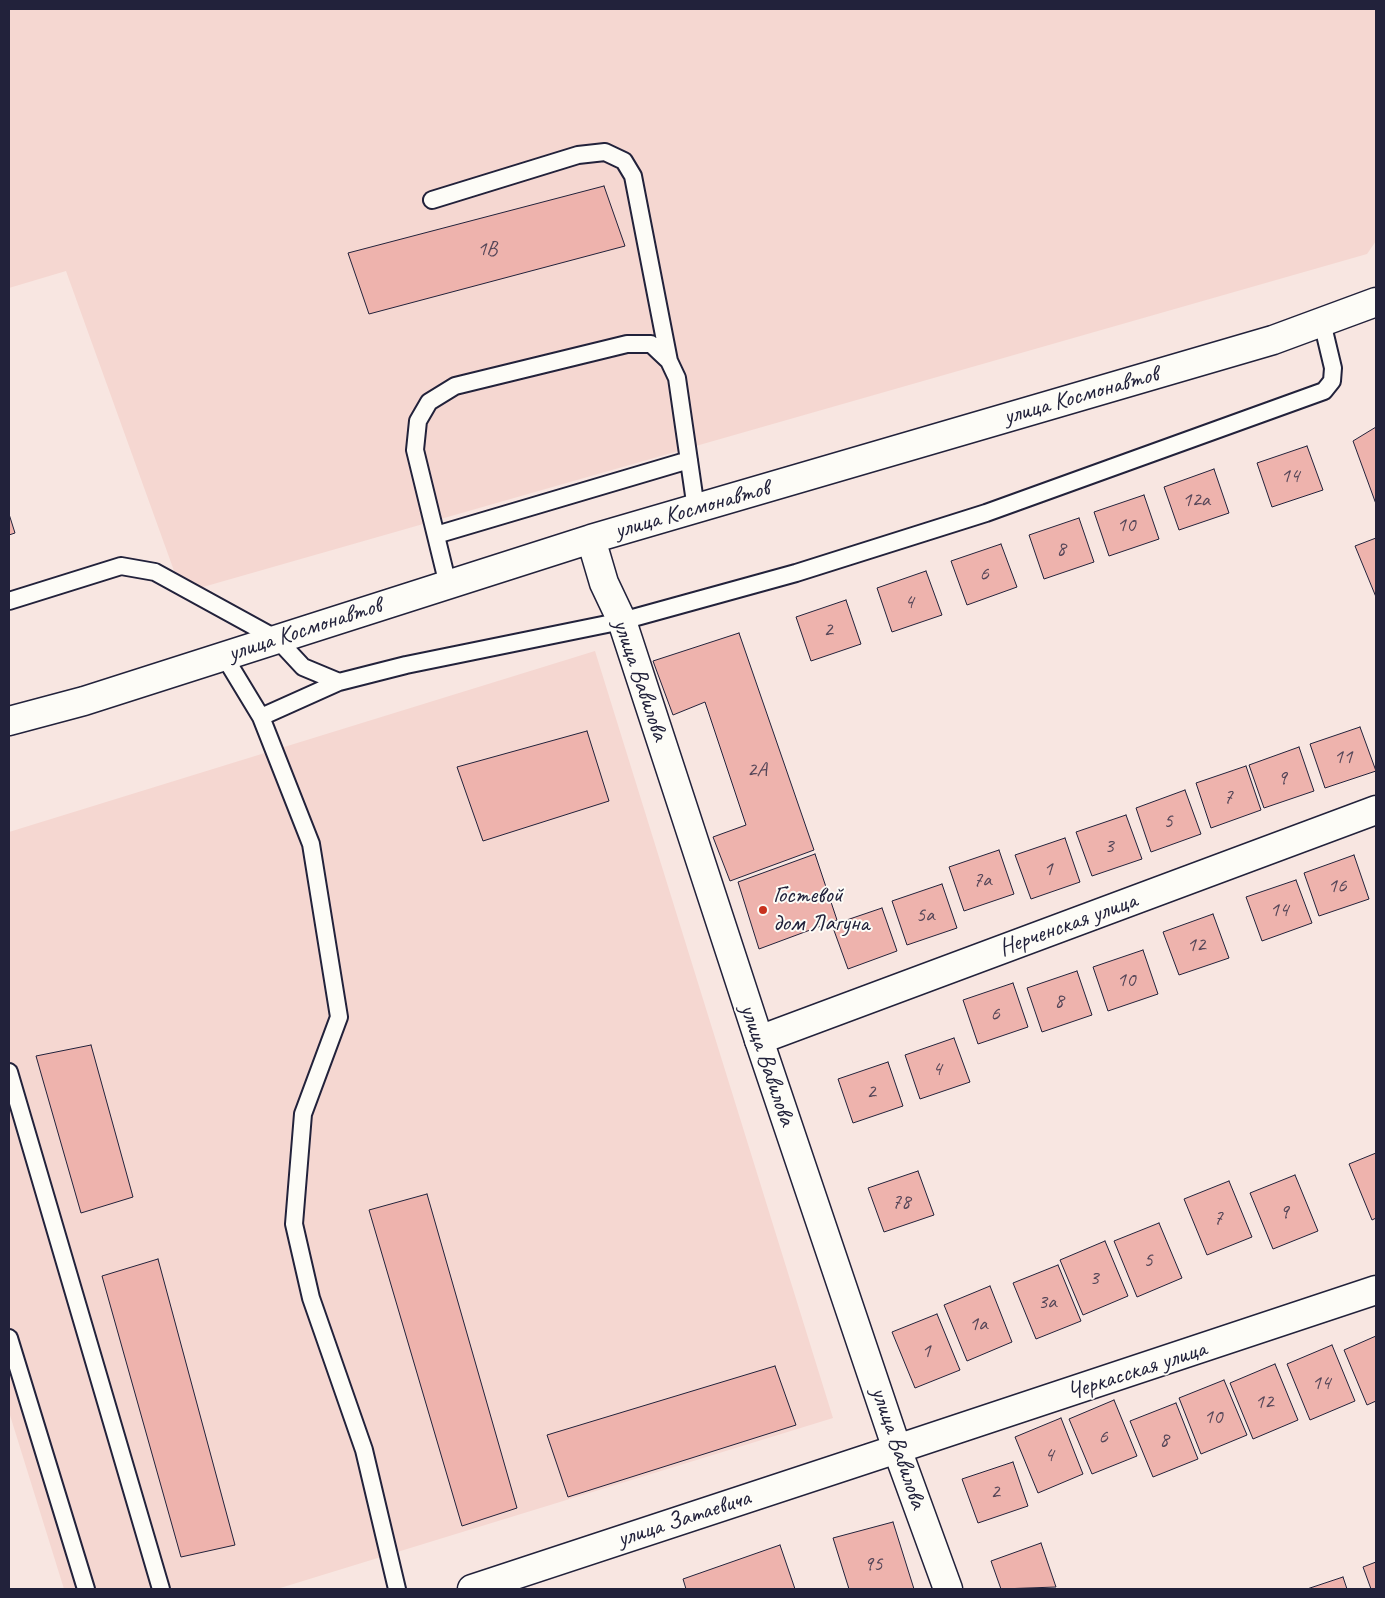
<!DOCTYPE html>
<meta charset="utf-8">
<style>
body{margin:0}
#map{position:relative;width:1385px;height:1598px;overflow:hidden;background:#f8e6e1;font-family:Caveat,sans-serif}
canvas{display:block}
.frame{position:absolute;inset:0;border:10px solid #22223b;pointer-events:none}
</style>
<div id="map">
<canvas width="1385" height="1598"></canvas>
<div class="frame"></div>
</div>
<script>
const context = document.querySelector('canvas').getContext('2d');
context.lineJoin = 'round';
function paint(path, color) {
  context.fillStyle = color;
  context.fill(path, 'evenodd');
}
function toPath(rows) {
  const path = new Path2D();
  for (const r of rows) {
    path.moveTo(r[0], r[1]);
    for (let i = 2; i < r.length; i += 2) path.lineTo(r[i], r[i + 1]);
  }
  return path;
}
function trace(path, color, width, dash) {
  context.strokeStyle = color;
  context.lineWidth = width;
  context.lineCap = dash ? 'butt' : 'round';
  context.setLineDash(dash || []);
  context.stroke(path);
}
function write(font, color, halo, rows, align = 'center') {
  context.font = font + ' Caveat,sans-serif';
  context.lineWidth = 4;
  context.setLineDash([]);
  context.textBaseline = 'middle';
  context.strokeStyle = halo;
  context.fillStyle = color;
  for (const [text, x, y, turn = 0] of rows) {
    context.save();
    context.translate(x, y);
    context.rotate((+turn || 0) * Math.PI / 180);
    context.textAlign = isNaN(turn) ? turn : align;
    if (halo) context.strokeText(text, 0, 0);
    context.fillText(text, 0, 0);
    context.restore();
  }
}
paint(toPath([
 [9,9,1376,9,1376,241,1367,254,182,593,66,271,9,288],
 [595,651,833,1418,277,1589,64,1589,9,1412,9,832]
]), '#f5d7d1');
const building = toPath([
 [604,186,625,246,369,314,348,253,604,186],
 [1376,427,1376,504,1353,441,1376,427],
 [1307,446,1323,490,1272,507,1257,463,1307,446],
 [1214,469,1229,513,1179,530,1164,487,1214,469],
 [1144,495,1159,539,1109,556,1094,512,1144,495],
 [9,514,15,533,9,535,9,514],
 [1079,518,1094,562,1044,579,1029,535,1079,518],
 [1376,538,1376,597,1355,546,1376,538],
 [1001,544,1017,587,967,605,951,561,1001,544],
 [926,571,942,615,892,632,877,588,926,571],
 [846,600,861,644,811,661,796,617,846,600],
 [739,633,814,850,730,881,713,837,746,825,705,702,673,715,653,661,739,633],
 [1360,727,1376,771,1325,788,1310,744,1360,727],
 [587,731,609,801,483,841,457,767,587,731],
 [1299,747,1314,791,1264,808,1249,765,1299,747],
 [1246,766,1261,810,1211,828,1196,783,1246,766],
 [1185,790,1201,834,1151,852,1136,808,1185,790],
 [1126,815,1142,859,1092,876,1076,832,1126,815],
 [1065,838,1080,882,1031,899,1015,855,1065,838],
 [999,850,1014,894,964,911,949,867,999,850],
 [815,854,837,920,759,949,738,882,815,854],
 [1354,855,1369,899,1319,916,1304,873,1354,855],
 [1296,880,1312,923,1262,941,1246,897,1296,880],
 [942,884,957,928,907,945,892,901,942,884],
 [882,908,897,951,848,969,832,925,882,908],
 [1213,914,1229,958,1179,975,1163,932,1213,914],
 [1143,950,1158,994,1108,1011,1093,967,1143,950],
 [1077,971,1092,1015,1042,1032,1027,988,1077,971],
 [1013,983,1028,1027,978,1044,963,1000,1013,983],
 [954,1038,970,1082,920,1099,905,1055,954,1038],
 [91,1045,133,1197,81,1213,36,1056,91,1045],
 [888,1062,903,1106,853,1123,838,1079,888,1062],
 [1376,1153,1376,1218,1372,1220,1349,1164,1376,1153],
 [918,1171,934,1215,884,1232,868,1188,918,1171],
 [1295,1175,1318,1231,1273,1249,1250,1193,1295,1175],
 [1229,1181,1252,1237,1207,1255,1184,1199,1229,1181],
 [427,1194,517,1508,462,1526,369,1210,427,1194],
 [1159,1223,1182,1278,1137,1297,1114,1241,1159,1223],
 [1105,1241,1128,1296,1083,1315,1060,1260,1105,1241],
 [158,1259,235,1545,181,1557,102,1276,158,1259],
 [1058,1265,1081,1321,1036,1339,1013,1283,1058,1265],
 [990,1286,1012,1342,967,1361,944,1305,990,1286],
 [937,1314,960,1370,915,1388,892,1332,937,1314],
 [1376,1336,1376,1401,1367,1405,1344,1350,1376,1336],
 [1332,1345,1355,1401,1310,1420,1287,1364,1332,1345],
 [1275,1364,1298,1420,1253,1439,1230,1383,1275,1364],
 [775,1366,796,1425,568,1497,547,1435,775,1366],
 [1224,1380,1247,1435,1201,1454,1179,1398,1224,1380],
 [1114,1400,1137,1456,1092,1474,1069,1419,1114,1400],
 [1176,1403,1198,1459,1153,1477,1130,1421,1176,1403],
 [1061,1418,1083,1474,1038,1493,1015,1437,1061,1418],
 [1013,1462,1028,1506,978,1523,962,1479,1013,1462],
 [893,1522,914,1589,849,1589,833,1538,893,1522],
 [1041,1543,1056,1587,1001,1589,991,1561,1041,1543],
 [780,1545,795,1589,686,1589,683,1579,780,1545],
 [1376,1562,1376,1589,1371,1589,1363,1567,1376,1562],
 [1343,1577,1347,1589,1307,1589,1343,1577]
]);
paint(building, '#eeb3ad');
trace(building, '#22223b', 1);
const service = toPath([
 [432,200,578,155,605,152,624,161,633,176,669,361],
 [436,535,689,460],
 [448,585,415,450,418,421,429,402,455,386,627,344,651,344,669,361,677,378,696,509],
 [9,601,121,566,155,572,277,639,303,667,339,682,406,665,622,621,796,573,986,513,1324,391,1332,381,1333,368,1322,322],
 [224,656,261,717,311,844,339,1017,303,1114,294,1224,311,1298,364,1450,397,1589],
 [261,717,339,682],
 [9,1072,161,1589],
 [9,1338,86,1589]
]);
const minor = toPath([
 [759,1040,1376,810],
 [897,1449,1376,1290]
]);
const tertiary = toPath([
 [591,539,604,583,622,621,759,1040,897,1449,948,1589],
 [9,721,84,701,591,539,1273,340,1376,302],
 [472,1589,897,1449]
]);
trace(service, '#22223b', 20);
trace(minor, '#22223b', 31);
trace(tertiary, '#22223b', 31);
trace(service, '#fdfcf7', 16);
trace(minor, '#fdfcf7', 28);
trace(tertiary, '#fdfcf7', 28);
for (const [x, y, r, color] of [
 [763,910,5,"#c8321e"]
]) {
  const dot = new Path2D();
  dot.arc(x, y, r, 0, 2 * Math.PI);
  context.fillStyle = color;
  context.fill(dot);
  trace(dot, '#fdfcf7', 2);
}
write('21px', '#554658', null, [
 ["1В",487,249],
 ["14",1290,476],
 ["12а",1196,500],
 ["10",1126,525],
 ["8",1061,549],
 ["6",984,574],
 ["4",909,602],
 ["2",828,630],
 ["11",1343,757],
 ["2А",757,770],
 ["9",1282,778],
 ["7",1228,797],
 ["5",1168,821],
 ["3",1109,846],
 ["1",1048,869],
 ["7а",982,880],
 ["16",1337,886],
 ["14",1279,910],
 ["5а",925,915],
 ["12",1196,945],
 ["10",1126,980],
 ["8",1059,1001],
 ["6",995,1014],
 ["4",937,1069],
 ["2",871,1092],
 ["78",901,1202],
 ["9",1284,1212],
 ["7",1218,1218],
 ["5",1148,1260],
 ["3",1094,1278],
 ["3а",1047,1302],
 ["1а",978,1324],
 ["1",926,1351],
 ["14",1321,1383],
 ["12",1264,1402],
 ["10",1213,1417],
 ["6",1103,1437],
 ["8",1164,1440],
 ["4",1049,1455],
 ["2",995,1492],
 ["95",873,1564]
]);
write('24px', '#22223b', '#fdfcf7', [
 ["улица Космонавтов",1081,396,-16],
 ["улица Космонавтов",692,510,-16],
 ["улица Космонавтов",305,630,-18],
 ["улица Вавилова",640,680,71],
 ["Нерченская улица",1068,925,-20],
 ["улица Вавилова",767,1065,71],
 ["Черкасская улица",1137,1371,-18],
 ["улица Вавилова",898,1448,71],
 ["улица Затаевича",684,1519,-18]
]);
write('24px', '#22223b', '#fdfcf7', [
 ["Гостевой",773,896],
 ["дом Лагуна",773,924]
], 'left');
</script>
